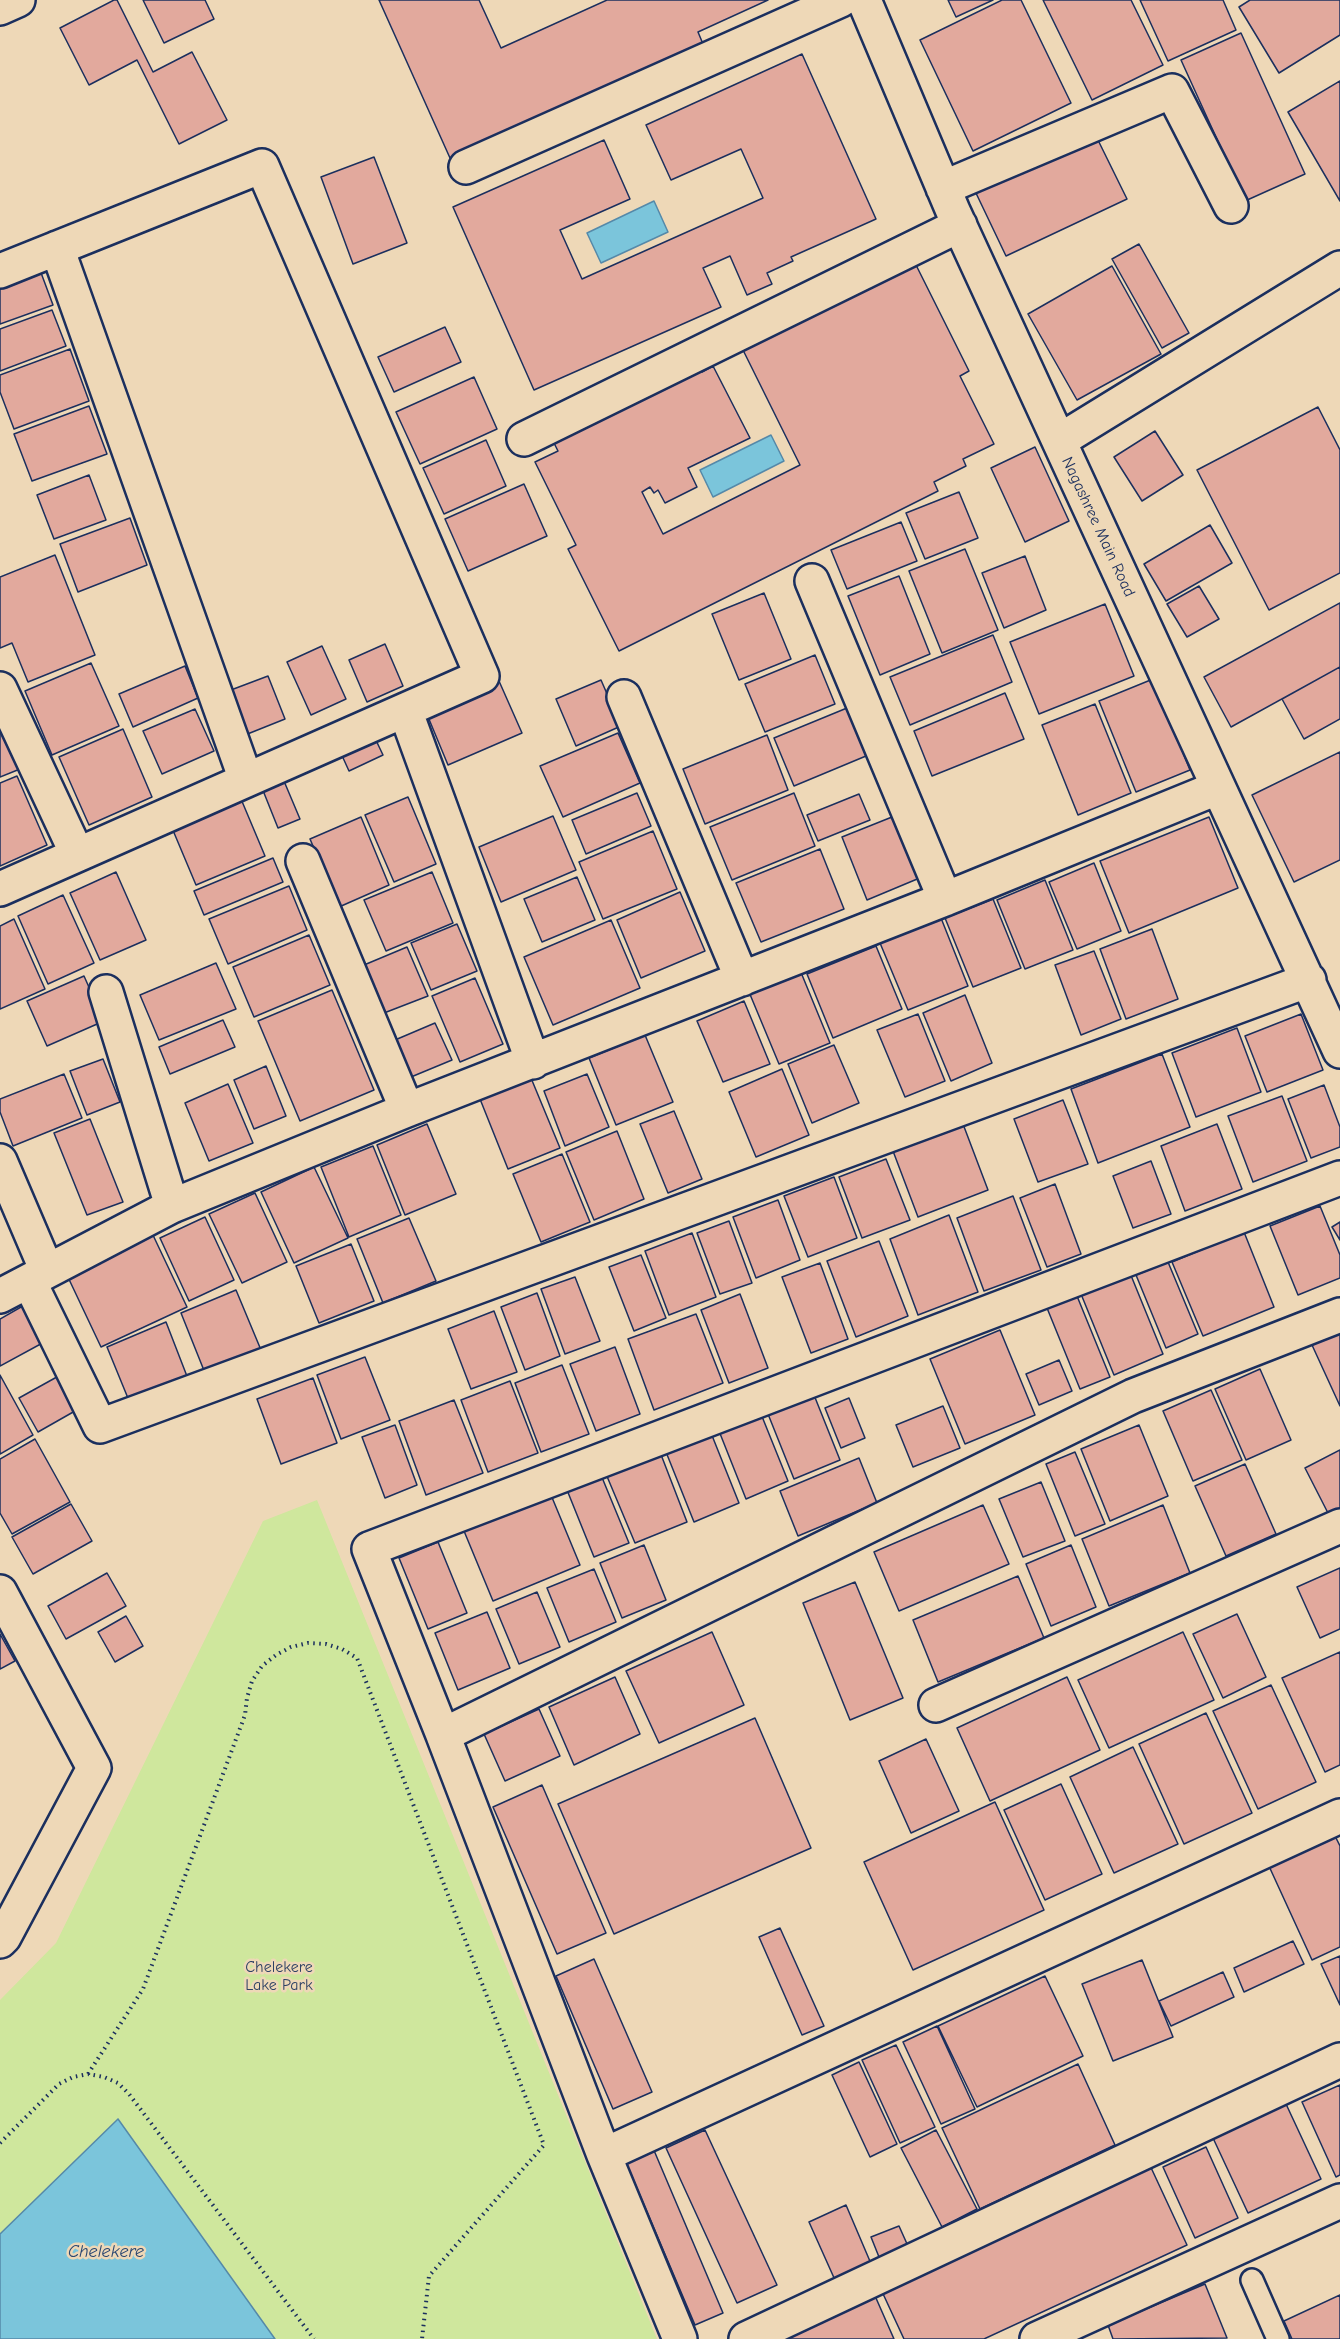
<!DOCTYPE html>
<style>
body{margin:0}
canvas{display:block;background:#eed8b7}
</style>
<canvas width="1340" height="2339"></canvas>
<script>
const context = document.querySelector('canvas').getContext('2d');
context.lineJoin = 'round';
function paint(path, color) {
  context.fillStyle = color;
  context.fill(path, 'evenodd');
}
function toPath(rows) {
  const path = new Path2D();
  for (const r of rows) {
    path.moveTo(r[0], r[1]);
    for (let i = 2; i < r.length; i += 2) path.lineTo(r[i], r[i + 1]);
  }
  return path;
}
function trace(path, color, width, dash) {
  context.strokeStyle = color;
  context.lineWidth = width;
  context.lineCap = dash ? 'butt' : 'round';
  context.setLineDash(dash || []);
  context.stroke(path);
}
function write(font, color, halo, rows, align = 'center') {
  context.font = font + ' "Comic Neue",sans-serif';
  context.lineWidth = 5;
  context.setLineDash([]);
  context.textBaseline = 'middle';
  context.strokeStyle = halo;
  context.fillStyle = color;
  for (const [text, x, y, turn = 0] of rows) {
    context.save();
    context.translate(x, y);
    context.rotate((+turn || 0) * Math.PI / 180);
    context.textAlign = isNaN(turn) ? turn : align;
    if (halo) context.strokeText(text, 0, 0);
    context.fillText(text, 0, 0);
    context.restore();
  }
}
paint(toPath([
 [317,1500,657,2339,275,2339,118,2120,0,2234,0,2000,56,1943,263,1521]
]), '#cfe79d');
const water = toPath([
 [654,201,668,232,601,263,587,233,654,201],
 [771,435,784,461,713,497,700,470,771,435],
 [118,2119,275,2339,0,2339,0,2234,118,2119]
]);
paint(water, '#7bc5db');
trace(water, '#5589a9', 1.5);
const building = toPath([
 [114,0,117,0,153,72,192,52,227,120,179,144,137,60,89,85,60,28,114,0],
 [143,0,205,0,214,19,164,43,143,0],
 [379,0,479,0,501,48,607,0,768,0,698,32,703,44,450,158,379,0],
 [948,0,993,0,956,17,948,0],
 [1002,0,1021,0,1071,103,973,151,920,40,1002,0],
 [1043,0,1131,0,1163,65,1092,100,1043,0],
 [1140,0,1223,0,1236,30,1168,61,1140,0],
 [1250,0,1340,0,1340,35,1279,73,1239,7,1250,0],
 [1241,33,1305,174,1245,201,1181,60,1241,33],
 [802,54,876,219,791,257,793,261,767,273,772,284,747,295,730,256,703,268,721,307,534,390,453,207,604,140,630,199,560,230,582,279,763,198,741,149,671,180,646,125,802,54],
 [1340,81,1340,201,1288,112,1340,81],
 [1095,134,1127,199,1006,256,975,191,1095,134],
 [374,157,407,243,353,264,321,177,374,157],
 [1139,244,1189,333,1162,348,1112,259,1139,244],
 [913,259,969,371,960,376,994,444,963,459,966,466,934,482,938,491,619,651,568,549,576,545,535,462,558,451,553,441,698,364,702,372,713,366,750,438,688,468,697,487,665,503,658,490,654,493,650,487,642,492,663,534,800,465,741,346,913,259],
 [37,262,53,305,0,324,0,276,37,262],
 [1112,266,1161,354,1077,400,1028,314,1112,266],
 [52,310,66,346,0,371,0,329,52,310],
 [445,327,461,362,394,392,378,357,445,327],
 [70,349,89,401,14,429,0,392,0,375,70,349],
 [474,377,497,429,420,464,396,412,474,377],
 [89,406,107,454,32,481,14,434,89,406],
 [1318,407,1340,450,1340,573,1269,610,1197,470,1318,407],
 [1155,431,1183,475,1142,501,1114,457,1155,431],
 [486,440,506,486,444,514,423,468,486,440],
 [1035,447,1069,521,1025,542,991,468,1035,447],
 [89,475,106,520,54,539,37,495,89,475],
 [524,484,547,536,468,571,445,519,524,484],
 [959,492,978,538,925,559,906,513,959,492],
 [130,518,147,565,78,592,60,544,130,518],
 [901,522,917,561,847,589,831,550,901,522],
 [1210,525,1232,563,1166,601,1144,564,1210,525],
 [965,549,998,630,942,653,909,571,965,549],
 [55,555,95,655,28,682,12,643,0,648,0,577,55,555],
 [1025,556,1046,610,1004,628,982,573,1025,556],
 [899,576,930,654,880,675,848,596,899,576],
 [1199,586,1219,619,1187,637,1167,604,1199,586],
 [764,593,791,659,739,680,712,614,764,593],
 [1340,603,1340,667,1231,727,1204,677,1340,603],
 [1105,604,1134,676,1039,714,1010,642,1105,604],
 [993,635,1012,682,910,725,890,677,993,635],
 [385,644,403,686,367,702,349,660,385,644],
 [322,646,346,699,311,715,287,662,322,646],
 [815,655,835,704,765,732,745,684,815,655],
 [91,663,119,726,52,755,25,691,91,663],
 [185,666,198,698,133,727,119,694,185,666],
 [1340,667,1340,719,1304,739,1282,699,1340,667],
 [268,676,285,719,240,737,223,693,268,676],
 [1153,679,1190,770,1136,792,1099,701,1153,679],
 [601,680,621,726,576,746,556,699,601,680],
 [499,681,522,733,448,765,426,712,499,681],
 [1005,693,1024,739,932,776,914,731,1005,693],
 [1095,704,1131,793,1078,815,1042,725,1095,704],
 [847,708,866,756,794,786,774,738,847,708],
 [195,709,214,751,162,774,143,731,195,709],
 [0,723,20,769,0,777,0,723],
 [123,729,152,797,89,825,59,757,123,729],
 [618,733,640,783,563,817,540,766,618,733],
 [373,734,383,755,349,771,339,749,373,734],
 [767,735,788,790,705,824,683,769,767,735],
 [1340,752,1340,860,1294,882,1252,795,1340,752],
 [281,774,300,819,278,828,260,783,281,774],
 [17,776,47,845,0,866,0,783,17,776],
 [637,793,651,826,586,854,572,820,637,793],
 [794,793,815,846,732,880,710,827,794,793],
 [859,794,870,820,818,841,807,815,859,794],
 [408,797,436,864,394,882,365,815,408,797],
 [241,799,265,856,196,885,172,828,241,799],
 [897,815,922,877,867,900,842,837,897,815],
 [553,816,576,870,501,902,479,847,553,816],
 [361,817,389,885,339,907,310,839,361,817],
 [1209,817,1238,888,1129,933,1100,861,1209,817],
 [653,831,677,889,603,919,579,862,653,831],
 [820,849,844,909,761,942,736,883,820,849],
 [273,858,283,882,204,915,194,891,273,858],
 [1094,863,1121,931,1077,949,1049,882,1094,863],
 [116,872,146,940,100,960,70,893,116,872],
 [432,872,453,923,386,951,364,900,432,872],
 [577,877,595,920,542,942,524,899,577,877],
 [1045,880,1073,950,1025,969,997,900,1045,880],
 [289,886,307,930,228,964,209,919,289,886],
 [680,892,705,951,641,978,617,920,680,892],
 [63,895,94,963,48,984,18,916,63,895],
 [993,899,1021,968,973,987,945,918,993,899],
 [941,918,968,986,908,1010,880,943,941,918],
 [14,919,45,989,0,1009,0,926,14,919],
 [611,920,640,988,553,1025,524,957,611,920],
 [457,924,477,971,431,990,411,943,457,924],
 [1152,929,1178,999,1126,1019,1100,949,1152,929],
 [309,935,330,985,254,1017,233,967,309,935],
 [876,946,902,1009,833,1038,807,974,876,946],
 [407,947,428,996,384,1013,364,965,407,947],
 [1094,951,1121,1019,1081,1035,1055,965,1094,951],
 [216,963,236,1009,159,1040,140,995,216,963],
 [800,970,830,1043,779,1064,749,992,800,970],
 [84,976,104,1021,47,1046,27,1001,84,976],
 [475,978,503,1044,460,1062,432,996,475,978],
 [332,990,374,1090,300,1121,258,1021,332,990],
 [965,995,992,1063,951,1081,923,1013,965,995],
 [744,1001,770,1064,723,1082,697,1021,744,1001],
 [918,1014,945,1081,905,1097,877,1030,918,1014],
 [1301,1014,1323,1070,1267,1092,1245,1036,1301,1014],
 [223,1020,235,1047,170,1074,159,1047,223,1020],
 [435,1023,452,1060,411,1077,395,1040,435,1023],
 [1237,1028,1261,1092,1196,1117,1172,1053,1237,1028],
 [645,1035,673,1102,616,1125,589,1058,645,1035],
 [834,1045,859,1103,812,1123,788,1064,834,1045],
 [1162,1054,1190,1127,1098,1163,1071,1089,1162,1054],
 [103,1059,120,1102,87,1115,70,1071,103,1059],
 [266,1066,286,1116,254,1129,234,1080,266,1066],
 [782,1069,809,1135,756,1157,729,1092,782,1069],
 [64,1074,82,1118,13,1146,0,1112,0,1099,64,1074],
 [587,1074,609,1127,565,1146,544,1091,587,1074],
 [531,1078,560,1148,508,1169,480,1099,531,1078],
 [228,1084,253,1143,209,1161,185,1103,228,1084],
 [1324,1085,1340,1127,1340,1147,1311,1158,1288,1099,1324,1085],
 [1282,1096,1307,1161,1253,1182,1228,1116,1282,1096],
 [1063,1100,1088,1164,1038,1182,1014,1119,1063,1100],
 [674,1111,702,1179,668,1193,640,1124,674,1111],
 [90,1119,123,1202,87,1215,54,1133,90,1119],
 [427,1124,456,1194,405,1215,377,1145,427,1124],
 [963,1124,988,1190,918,1217,893,1151,963,1124],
 [1217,1124,1242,1189,1185,1211,1161,1146,1217,1124],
 [617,1131,644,1199,594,1220,566,1152,617,1131],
 [373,1146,401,1215,349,1237,321,1167,373,1146],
 [562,1154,590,1222,541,1242,513,1174,562,1154],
 [886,1159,910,1220,862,1238,839,1177,886,1159],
 [1151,1161,1171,1214,1133,1228,1113,1176,1151,1161],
 [314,1167,348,1238,294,1263,261,1192,314,1167],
 [834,1177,857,1238,808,1257,784,1196,834,1177],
 [1055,1184,1081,1254,1047,1267,1020,1198,1055,1184],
 [255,1193,287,1262,242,1283,209,1214,255,1193],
 [1013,1196,1041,1270,984,1291,957,1218,1013,1196],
 [778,1200,800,1260,756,1278,733,1217,778,1200],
 [1320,1206,1340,1255,1340,1278,1298,1295,1270,1226,1320,1206],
 [949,1215,978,1292,918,1315,890,1239,949,1215],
 [205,1217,234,1280,189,1301,160,1238,205,1217],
 [409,1218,436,1281,383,1303,357,1239,409,1218],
 [729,1221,752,1283,720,1294,697,1233,729,1221],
 [1340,1222,1340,1240,1332,1227,1340,1222],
 [1244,1232,1274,1307,1203,1336,1172,1262,1244,1232],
 [152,1233,187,1307,101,1347,66,1273,152,1233],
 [692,1233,716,1297,669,1315,645,1251,692,1233],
 [879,1241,908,1316,856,1337,827,1261,879,1241],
 [351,1244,374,1301,319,1323,296,1266,351,1244],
 [641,1255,666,1318,634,1331,609,1267,641,1255],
 [1168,1262,1198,1334,1166,1348,1136,1275,1168,1262],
 [820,1263,848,1339,811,1353,782,1277,820,1263],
 [1130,1273,1163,1354,1114,1375,1081,1294,1130,1273],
 [575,1277,600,1341,565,1354,541,1289,575,1277],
 [236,1290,261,1350,205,1373,181,1313,236,1290],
 [537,1293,560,1356,525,1370,501,1307,537,1293],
 [740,1294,768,1368,729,1383,701,1310,740,1294],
 [1077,1296,1110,1377,1080,1389,1047,1308,1077,1296],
 [28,1303,48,1340,0,1366,0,1319,28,1303],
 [494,1311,517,1372,471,1389,448,1329,494,1311],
 [696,1314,723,1383,654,1410,628,1339,696,1314],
 [166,1322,190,1384,132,1408,107,1347,166,1322],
 [1000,1330,1035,1415,965,1444,930,1359,1000,1330],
 [1340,1332,1340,1406,1312,1345,1340,1332],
 [615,1347,640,1414,596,1431,570,1364,615,1347],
 [365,1357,390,1420,341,1439,317,1375,365,1357],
 [1059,1360,1072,1391,1039,1405,1026,1374,1059,1360],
 [562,1365,589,1434,541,1452,515,1383,562,1365],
 [1260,1369,1291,1440,1246,1460,1215,1389,1260,1369],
 [64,1373,82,1407,38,1432,19,1398,64,1373],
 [0,1375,33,1435,0,1454,0,1375],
 [313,1378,337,1443,281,1464,257,1399,313,1378],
 [510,1381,538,1453,488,1472,461,1400,510,1381],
 [1211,1390,1242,1460,1193,1481,1163,1411,1211,1390],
 [814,1395,840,1460,794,1479,768,1414,814,1395],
 [849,1398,865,1438,841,1448,825,1408,849,1398],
 [454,1400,483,1473,426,1495,399,1421,454,1400],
 [943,1406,960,1448,913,1467,896,1425,943,1406],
 [761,1414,788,1481,746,1499,719,1431,761,1414],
 [395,1425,417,1485,385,1498,362,1437,395,1425],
 [1139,1425,1168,1496,1110,1521,1081,1449,1139,1425],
 [711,1433,739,1503,694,1522,666,1452,711,1433],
 [35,1439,70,1502,12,1534,0,1513,0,1459,35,1439],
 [1340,1450,1340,1509,1329,1515,1305,1468,1340,1450],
 [660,1452,687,1522,635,1543,606,1474,660,1452],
 [1075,1452,1105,1524,1075,1536,1046,1464,1075,1452],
 [859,1458,877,1503,798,1536,780,1491,859,1458],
 [1245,1464,1276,1534,1226,1556,1195,1486,1245,1464],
 [601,1475,629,1543,594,1557,567,1490,601,1475],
 [1041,1482,1065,1541,1023,1557,999,1499,1041,1482],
 [551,1495,580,1565,493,1601,464,1531,551,1495],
 [71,1504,92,1541,33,1574,12,1537,71,1504],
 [983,1505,1009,1564,899,1611,874,1552,983,1505],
 [1163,1505,1190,1573,1109,1606,1082,1539,1163,1505],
 [438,1542,467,1613,428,1629,399,1558,438,1542],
 [644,1545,666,1600,622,1618,600,1563,644,1545],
 [1071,1545,1096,1607,1051,1626,1026,1564,1071,1545],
 [1340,1568,1340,1629,1320,1638,1297,1587,1340,1568],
 [594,1569,616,1622,569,1642,547,1588,594,1569],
 [107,1573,126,1606,66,1639,48,1606,107,1573],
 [1018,1576,1044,1638,938,1682,913,1620,1018,1576],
 [855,1582,903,1698,850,1720,803,1603,855,1582],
 [537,1592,560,1647,519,1664,496,1609,537,1592],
 [487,1612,510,1668,458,1690,435,1633,487,1612],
 [1237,1614,1266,1677,1223,1698,1193,1634,1237,1614],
 [126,1616,143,1646,115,1662,98,1632,126,1616],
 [712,1632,744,1705,659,1743,626,1671,712,1632],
 [1183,1632,1214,1700,1109,1748,1078,1680,1183,1632],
 [0,1634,15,1661,0,1669,0,1634],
 [1340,1652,1340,1765,1325,1772,1282,1678,1340,1652],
 [615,1677,640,1734,574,1765,549,1707,615,1677],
 [1067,1677,1100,1750,990,1801,957,1728,1067,1677],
 [1271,1685,1316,1782,1258,1809,1213,1711,1271,1685],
 [539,1709,560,1756,505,1781,484,1734,539,1709],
 [1206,1713,1252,1813,1184,1844,1139,1744,1206,1713],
 [755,1718,811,1848,614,1934,558,1804,755,1718],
 [926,1739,959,1811,911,1833,879,1761,926,1739],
 [1133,1747,1178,1844,1114,1873,1070,1777,1133,1747],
 [1061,1784,1102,1874,1045,1900,1004,1810,1061,1784],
 [542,1785,606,1933,557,1954,493,1807,542,1785],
 [995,1802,1044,1910,913,1970,864,1862,995,1802],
 [1334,1834,1340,1846,1340,1947,1312,1960,1268,1864,1334,1834],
 [780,1928,824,2026,802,2035,759,1937,780,1928],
 [1293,1941,1304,1964,1244,1992,1234,1968,1293,1941],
 [1340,1956,1340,2005,1321,1964,1340,1956],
 [594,1959,652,2092,613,2109,556,1976,594,1959],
 [1142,1960,1173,2037,1113,2061,1082,1984,1142,1960],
 [1223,1972,1234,1997,1171,2026,1159,2001,1223,1972],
 [1045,1976,1083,2056,977,2107,938,2026,1045,1976],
 [937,2026,975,2109,941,2124,903,2042,937,2026],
 [896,2045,935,2127,900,2143,862,2060,896,2045],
 [859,2062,897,2144,870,2157,832,2075,859,2062],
 [1078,2064,1115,2145,980,2209,942,2128,1078,2064],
 [1340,2085,1340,2175,1336,2177,1302,2102,1340,2085],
 [1286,2104,1321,2179,1248,2213,1213,2138,1286,2104],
 [705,2130,777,2285,737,2303,666,2148,705,2130],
 [936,2130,977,2209,942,2227,901,2148,936,2130],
 [650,2141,723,2313,695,2325,622,2153,650,2141],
 [1206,2147,1238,2218,1195,2238,1163,2167,1206,2147],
 [1147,2159,1187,2245,984,2339,904,2339,878,2283,1147,2159],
 [846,2205,875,2273,839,2289,809,2222,846,2205],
 [899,2226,912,2255,883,2267,871,2237,899,2226],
 [1205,2284,1227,2338,1113,2339,1108,2325,1205,2284],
 [872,2289,894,2339,775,2339,872,2289],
 [1340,2295,1340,2339,1292,2339,1284,2321,1340,2295]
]);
paint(building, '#e2a99d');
trace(building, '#1b2f5e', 1.5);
const lane = toPath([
 [1252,2280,1278,2339]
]);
const street = toPath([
 [864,0,953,211,1340,1051],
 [0,8,18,0],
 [466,167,841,0],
 [943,188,1172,91,1231,206],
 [57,248,246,780],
 [0,271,262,166,482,676,0,889],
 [524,439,960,225],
 [1059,441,1340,268],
 [812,581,945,899],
 [0,689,77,854],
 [624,697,742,979],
 [405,710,533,1062],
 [303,861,407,1110],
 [106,992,172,1206],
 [0,1161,47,1271],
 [29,1281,100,1426,1309,980],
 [0,1296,172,1206,407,1110,945,899,1217,788],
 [0,1592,94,1768,4,1937,0,1941],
 [936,1705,1340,1526],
 [443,1735,369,1549,1340,1178],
 [604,2155,443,1735,1133,1396,1340,1315],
 [680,2339,604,2155,1340,1816],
 [746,2339,1340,2060],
 [1037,2339,1340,2201]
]);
trace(lane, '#1b2f5e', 26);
trace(street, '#1b2f5e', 38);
trace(toPath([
 [88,2074,143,1989,245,1715,247,1698,252,1681,262,1666,276,1655,291,1647,308,1643,326,1644,342,1649,357,1658,544,2145,429,2276,422,2339],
 [0,2143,59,2084,73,2077,88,2074,104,2077,118,2083,129,2094,314,2339]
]), '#1b2f5e', 4, [1.5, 4.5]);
trace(lane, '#eed8b7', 21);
trace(street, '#eed8b7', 33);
write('16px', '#1b2f5e', '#eed8b7', [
 ["Nagashree Main Road",1098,527,65]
]);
write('16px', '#2d4164', '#eed8b7', [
 ["Chelekere",279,1967],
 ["Lake Park",279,1985]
]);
write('italic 18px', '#294671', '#eed8b7', [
 ["Chelekere",106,2252]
]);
</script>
